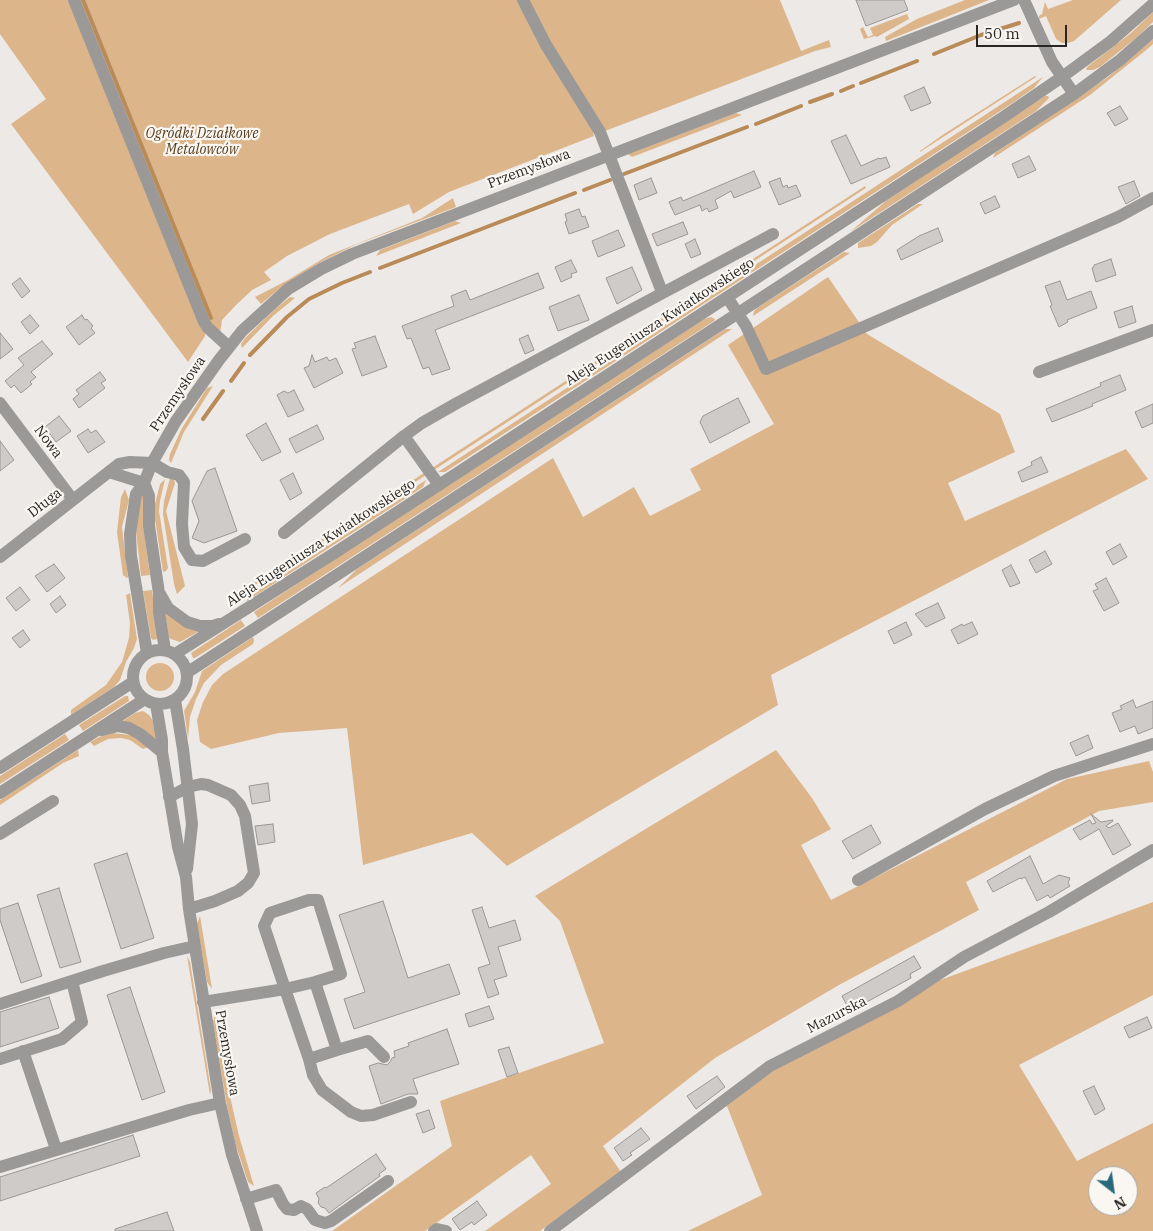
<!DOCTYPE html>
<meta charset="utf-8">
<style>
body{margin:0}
#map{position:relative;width:1153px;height:1231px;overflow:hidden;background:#ede9e6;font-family:"IBM Plex Serif",serif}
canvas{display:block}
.north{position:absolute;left:1088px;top:1166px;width:50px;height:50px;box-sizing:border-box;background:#faf7f3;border:1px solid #a6a3a1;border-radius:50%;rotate:150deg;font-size:14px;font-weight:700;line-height:20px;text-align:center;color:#272625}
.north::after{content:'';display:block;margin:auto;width:18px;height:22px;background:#276a7c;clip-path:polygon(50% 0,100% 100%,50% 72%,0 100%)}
.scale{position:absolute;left:976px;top:25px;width:91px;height:22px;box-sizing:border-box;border:2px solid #272625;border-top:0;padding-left:6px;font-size:15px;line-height:18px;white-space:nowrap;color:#272625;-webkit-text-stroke:4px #faf7f3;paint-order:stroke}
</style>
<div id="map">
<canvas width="1153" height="1231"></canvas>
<div class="north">N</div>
<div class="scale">50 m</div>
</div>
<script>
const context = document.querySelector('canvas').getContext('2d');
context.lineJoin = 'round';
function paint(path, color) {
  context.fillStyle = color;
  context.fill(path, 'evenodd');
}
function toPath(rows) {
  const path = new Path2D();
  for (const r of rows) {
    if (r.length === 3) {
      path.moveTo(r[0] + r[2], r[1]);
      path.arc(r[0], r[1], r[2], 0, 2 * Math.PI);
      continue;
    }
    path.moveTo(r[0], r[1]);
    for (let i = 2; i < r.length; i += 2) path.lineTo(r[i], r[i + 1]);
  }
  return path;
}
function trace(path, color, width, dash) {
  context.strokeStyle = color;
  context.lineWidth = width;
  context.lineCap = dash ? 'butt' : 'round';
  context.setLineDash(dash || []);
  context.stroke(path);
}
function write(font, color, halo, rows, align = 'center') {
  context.font = font + ' "IBM Plex Serif",serif';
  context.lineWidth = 4.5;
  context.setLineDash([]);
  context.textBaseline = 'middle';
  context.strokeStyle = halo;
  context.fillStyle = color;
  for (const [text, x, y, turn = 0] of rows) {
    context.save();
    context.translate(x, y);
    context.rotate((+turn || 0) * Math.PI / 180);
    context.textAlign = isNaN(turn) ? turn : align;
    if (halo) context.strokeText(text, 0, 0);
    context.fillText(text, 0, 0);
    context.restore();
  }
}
paint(toPath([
 [0,0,780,0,801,51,829,40,831,47,815,51,605,131,604,129,593,133,594,136,449,192,413,214,409,204,330,234,287,256,264,272,271,280,252,290,236,305,222,320,220,333,205,331,205,336,188,362,11,124,46,99,0,34],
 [965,0,989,0,886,41,885,37,917,19],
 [1073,0,1121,0,1074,41,1068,43,1062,43,1056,39,1046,16,1039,19,1039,16,1042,14,1045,2,1048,9],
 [1153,12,1153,22,1137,37,1100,67,1093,70,1086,70,1087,67,1131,33],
 [907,14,909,19,877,37,875,36,864,39,860,29,863,27,868,37,873,35,870,28],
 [1153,39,1153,44,1145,51,1090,95,993,158,995,153,1108,77],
 [1035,76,1036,77,920,152,920,151,944,134],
 [1043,77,1034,88,1011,104,445,472,438,472],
 [1045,96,1048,96,1049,98,1036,111,850,232,887,200],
 [736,113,742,115,632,157,628,154],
 [865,186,866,188,434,470,432,468],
 [453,198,456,207,355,245,317,264,284,285,261,304,255,297,288,280,329,255,422,218],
 [918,204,923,204,892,225,877,242,871,246,858,248,858,243],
 [455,221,461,223,376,256,380,250],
 [844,252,850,253,753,316,754,311,757,308],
 [828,277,867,334,1000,414,1015,452,948,483,965,521,1126,449,1148,479,771,675,778,705,507,866,472,833,363,865,347,728,279,733,211,749,200,742,197,720,203,702,212,685,223,674,553,458,583,517,634,487,650,516,701,490,690,469,774,424,728,345],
 [290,297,295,298,273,316,242,348,241,344,246,337,275,309],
 [711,317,715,319,714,321,258,618,254,612,704,319],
 [725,329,732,329,338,588,357,569],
 [213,386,184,432,171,463,169,460,170,454,182,428,207,388],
 [424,473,426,475,252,587,251,585],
 [170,478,174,479,175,483,166,511,185,586,177,594,174,584,163,514,164,501],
 [165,479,160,501,159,511,168,568,166,571,163,572,155,519,155,504,160,484],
 [426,480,423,487,247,601,247,596],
 [125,489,129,500,122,527,128,577,127,578,123,575,117,532,121,497],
 [141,495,143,495,143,524,150,575,141,576,136,531],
 [152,590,159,637,157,639,153,640,151,638,143,591],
 [130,593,137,639,134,648,126,662,120,680,114,687,71,715,71,710,106,685,122,662,129,638,130,623,126,595],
 [165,613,199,631,198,632,180,642,171,639,169,637],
 [241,620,245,626,195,658,193,658,191,653],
 [253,637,254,640,253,644,221,665,204,683,196,699,190,717,188,739,184,711,195,692,202,671],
 [160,677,14],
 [125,696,128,696,129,701,83,731,79,725],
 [143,711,149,715,154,722,157,740,123,721,135,713],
 [112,733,131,735,149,747,143,749,130,740,121,738,108,739,94,746,90,742,103,735],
 [65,734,69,740,0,784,0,776],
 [78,750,79,756,63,763,0,805,0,800],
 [776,750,812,798,831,829,801,845,831,900,1067,779,1149,761,1153,772,1153,802,1099,811,966,882,979,910,839,985,715,1058,603,1146,621,1172,540,1231,485,1231,551,1184,531,1155,425,1231,332,1231,452,1146,440,1101,604,1043,560,921,535,896],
 [1153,902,1153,995,1019,1065,1077,1161,1153,1123,1153,1231,688,1231,762,1195,723,1096,902,994],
 [1098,1176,1128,1176,1128,1206,1098,1206],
 [200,916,212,989,207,982,197,924],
 [187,956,190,962,211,1090,210,1095],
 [216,1012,231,1101,239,1136,254,1186,248,1182,236,1146,227,1106,213,1022]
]), '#ddb58b');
trace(toPath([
 [83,0,211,318],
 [934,54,981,35,1019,23],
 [861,83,917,61],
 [841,91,853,86],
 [810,102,832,94],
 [756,124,801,106],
 [624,174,747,127],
 [584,190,610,180],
 [380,268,575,193],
 [250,355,287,317,309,299,342,283,370,272],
 [231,381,244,363],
 [203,419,223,391]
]), '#b98b58', 4);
const building = toPath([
 [856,0,904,0,908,10,866,26,856,0],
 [924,87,931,103,911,111,904,96,924,87],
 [1120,106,1128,119,1115,126,1107,113,1120,106],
 [846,135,861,166,879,158,880,159,886,157,890,167,851,184,831,141,846,135],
 [1029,156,1036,170,1018,178,1012,164,1029,156],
 [754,171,761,187,734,198,731,191,715,200,718,208,709,212,707,208,702,211,700,205,675,215,669,202,681,197,683,201,754,171],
 [651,178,657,193,639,200,634,185,651,178],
 [780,178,783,187,787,185,788,188,796,185,801,196,779,205,769,182,780,178],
 [1134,181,1140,196,1126,204,1118,187,1134,181],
 [995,196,1000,207,985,214,980,203,995,196],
 [579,209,582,217,585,216,589,227,569,234,565,222,567,221,565,214,579,209],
 [683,222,688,234,657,246,652,234,683,222],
 [938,228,943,241,901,260,897,250,919,236,938,228],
 [618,230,625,246,598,257,592,241,618,230],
 [695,239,701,254,691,258,685,244,695,239],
 [1111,259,1116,275,1096,282,1092,268,1094,267,1094,265,1111,259],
 [571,260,577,272,571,274,572,277,561,282,555,267,571,260],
 [632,267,642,290,617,304,606,278,632,267],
 [538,273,544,288,435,330,450,369,432,375,429,367,423,369,411,338,407,339,402,326,454,306,451,296,466,290,470,300,538,273],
 [20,278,30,291,22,298,12,284,20,278],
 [1060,281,1067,300,1091,291,1097,308,1067,320,1068,322,1059,327,1050,306,1052,305,1045,286,1060,281],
 [579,295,589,320,558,331,549,307,579,295],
 [1132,306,1136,322,1119,328,1114,312,1132,306],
 [30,315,39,326,30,334,21,322,30,315],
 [82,315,85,320,87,319,93,326,91,328,95,333,79,345,66,327,82,315],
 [0,333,13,349,0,359,0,333],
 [528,335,534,350,525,354,519,339,528,335],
 [375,336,387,367,362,376,352,349,356,348,354,343,375,336],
 [42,341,53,354,31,372,36,377,30,382,32,384,21,393,14,385,11,388,5,381,24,365,18,358,42,341],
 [312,355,315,362,327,357,329,361,336,358,343,373,314,388,304,368,309,366,312,355],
 [100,372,106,380,101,383,105,388,79,408,73,399,79,394,76,390,100,372],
 [1120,375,1126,390,1092,404,1093,406,1052,422,1046,409,1101,386,1100,383,1120,375],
 [294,390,304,410,288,417,277,395,284,391,288,393,294,390],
 [738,398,750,422,710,443,700,422,703,416,738,398],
 [1153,404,1153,423,1142,428,1135,412,1153,404],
 [59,416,71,431,56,442,45,427,59,416],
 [266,423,281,452,262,461,246,435,266,423],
 [317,425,324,439,296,453,289,439,317,425],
 [88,429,91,433,96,430,105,442,88,453,77,436,88,429],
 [0,441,14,460,0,471,0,441],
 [1041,457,1048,472,1022,482,1018,472,1032,465,1031,462,1041,457],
 [215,468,237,531,204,543,192,538,199,521,192,501,207,471,215,468],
 [293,473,302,493,290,500,280,480,293,473],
 [1120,544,1127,557,1113,565,1106,552,1120,544],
 [1045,551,1052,564,1036,573,1029,560,1045,551],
 [54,564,65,578,47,592,35,576,54,564],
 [1011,565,1020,583,1010,587,1002,570,1011,565],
 [1106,578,1119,603,1104,611,1093,591,1098,589,1095,584,1106,578],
 [20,587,30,600,16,611,6,598,20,587],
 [60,596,66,605,56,613,50,604,60,596],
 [938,603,945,618,926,627,915,614,938,603],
 [906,622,912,635,894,644,888,631,906,622],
 [972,622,978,634,958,644,951,630,962,624,963,626,972,622],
 [23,630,30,640,20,648,12,638,23,630],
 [1133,700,1136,708,1153,701,1153,728,1138,734,1135,726,1120,732,1112,713,1122,709,1120,706,1133,700],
 [1088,735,1093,748,1076,756,1070,743,1088,735],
 [268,783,270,801,252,804,249,786,268,783],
 [1091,814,1101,822,1113,820,1113,821,1106,826,1109,828,1118,823,1131,845,1113,855,1099,829,1080,840,1073,829,1090,820,1092,824,1096,823,1091,814],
 [273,824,275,842,258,845,255,826,273,824],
 [871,825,881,843,853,859,842,841,871,825],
 [127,853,154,938,121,949,94,864,127,853],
 [1030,856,1043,884,1059,875,1070,878,1068,883,1070,886,1050,898,1048,895,1037,901,1025,877,1021,879,1020,878,993,892,987,881,1030,856],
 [59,888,81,962,60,968,37,895,59,888],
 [383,901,408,978,449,964,460,994,354,1029,344,999,365,992,339,915,383,901],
 [18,903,42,976,21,983,0,920,0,909,18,903],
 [482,907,489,928,515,920,521,940,498,947,507,976,494,980,499,994,488,998,478,968,490,964,472,910,482,907],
 [914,956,921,968,910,974,911,978,850,1011,842,996,914,956],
 [130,987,165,1092,142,1100,107,995,130,987],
 [49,997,59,1028,0,1047,0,1012,49,997],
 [489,1006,494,1019,469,1027,465,1014,489,1006],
 [1147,1017,1152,1028,1129,1038,1124,1027,1147,1017],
 [447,1029,459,1064,413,1079,418,1094,408,1094,381,1104,369,1066,378,1063,387,1065,390,1062,392,1058,395,1057,394,1051,409,1046,408,1043,447,1029],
 [509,1047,518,1073,507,1077,498,1050,509,1047],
 [717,1076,725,1087,696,1109,687,1096,717,1076],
 [1094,1086,1105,1109,1095,1115,1083,1091,1094,1086],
 [429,1110,435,1128,423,1133,416,1114,429,1110],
 [641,1128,650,1139,630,1153,632,1155,623,1161,614,1148,641,1128],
 [133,1135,140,1156,0,1201,0,1177,133,1135],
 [376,1154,386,1169,379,1174,380,1176,329,1213,325,1208,321,1207,318,1203,319,1199,316,1193,325,1187,326,1188,376,1154],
 [477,1201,487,1215,474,1225,472,1222,460,1230,452,1219,477,1201],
 [167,1212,174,1231,115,1231,115,1229,167,1212]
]);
paint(building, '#cfcbc8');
trace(building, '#9a9794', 1);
trace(toPath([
 [74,0,204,322,208,328,229,347],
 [523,0,546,45,600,132,662,292],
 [1024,0,1052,62,1074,94],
 [727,297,746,326,766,369,1118,217,1153,198],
 [1039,372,1153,330],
 [0,403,73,500],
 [109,472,144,483],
 [144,483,149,496,149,526,159,593,159,612,165,650],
 [439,485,404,436,422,423,457,403,773,234],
 [284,533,404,436],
 [0,557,119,464,130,462,152,463,167,472,179,475,184,482,182,524,184,547,192,560,203,561,245,539],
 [160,594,168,608,187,622,200,626,213,626,219,624],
 [160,677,27],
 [147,653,131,556,130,534,136,494,144,483,152,463,176,421,219,360,242,331,288,289,321,269,352,254,1014,0],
 [175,654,333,554,1002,118,1062,77,1111,41,1153,4],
 [188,672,1074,94,1120,60,1153,31],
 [175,700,183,749,192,824,187,869],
 [156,704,162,740,162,752,178,847,186,877,189,909,220,1103,232,1155,257,1231],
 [102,730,118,726,129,728,140,734,162,752],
 [0,768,133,682],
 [0,793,145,699],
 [169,797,188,787,201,784,208,785,231,795,240,805,245,816,254,873,248,883,238,891,215,901,189,909],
 [0,834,53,801],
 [858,880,985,809,1054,776,1153,744],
 [203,1002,285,989,315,982,341,974,318,900,309,900,270,913,264,926,285,989,309,1059,337,1050,315,982],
 [0,1004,103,971,164,953,195,946],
 [337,1050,368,1041,384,1057],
 [23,1051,56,1149],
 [0,1059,62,1039,82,1022,72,981],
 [309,1059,313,1075,322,1090,351,1112,361,1116,373,1115,411,1102],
 [0,1167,189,1110,220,1103],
 [246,1199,276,1190,283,1204,287,1209,294,1210,301,1206,307,1209,315,1220,325,1223,331,1221,388,1181],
 [434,1231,437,1229,446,1231],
 [550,1231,770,1066,898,1001,964,957,1049,912,1153,850]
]), '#9a9997', 12);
write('italic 14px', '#563c1d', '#faf7f3', [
 ["Ogródki Działkowe",202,134],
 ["Metalowców",202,150]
]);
write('14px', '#272625', '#faf7f3', [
 ["Przemysłowa",529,169,-21],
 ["Aleja Eugeniusza Kwiatkowskiego",660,322,-33],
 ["Przemysłowa",178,394,-56],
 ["Nowa",48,442,53],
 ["Długa",45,503,-38],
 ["Aleja Eugeniusza Kwiatkowskiego",321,543,-33],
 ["Mazurska",837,1015,-27],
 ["Przemysłowa",227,1053,80]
]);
</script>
